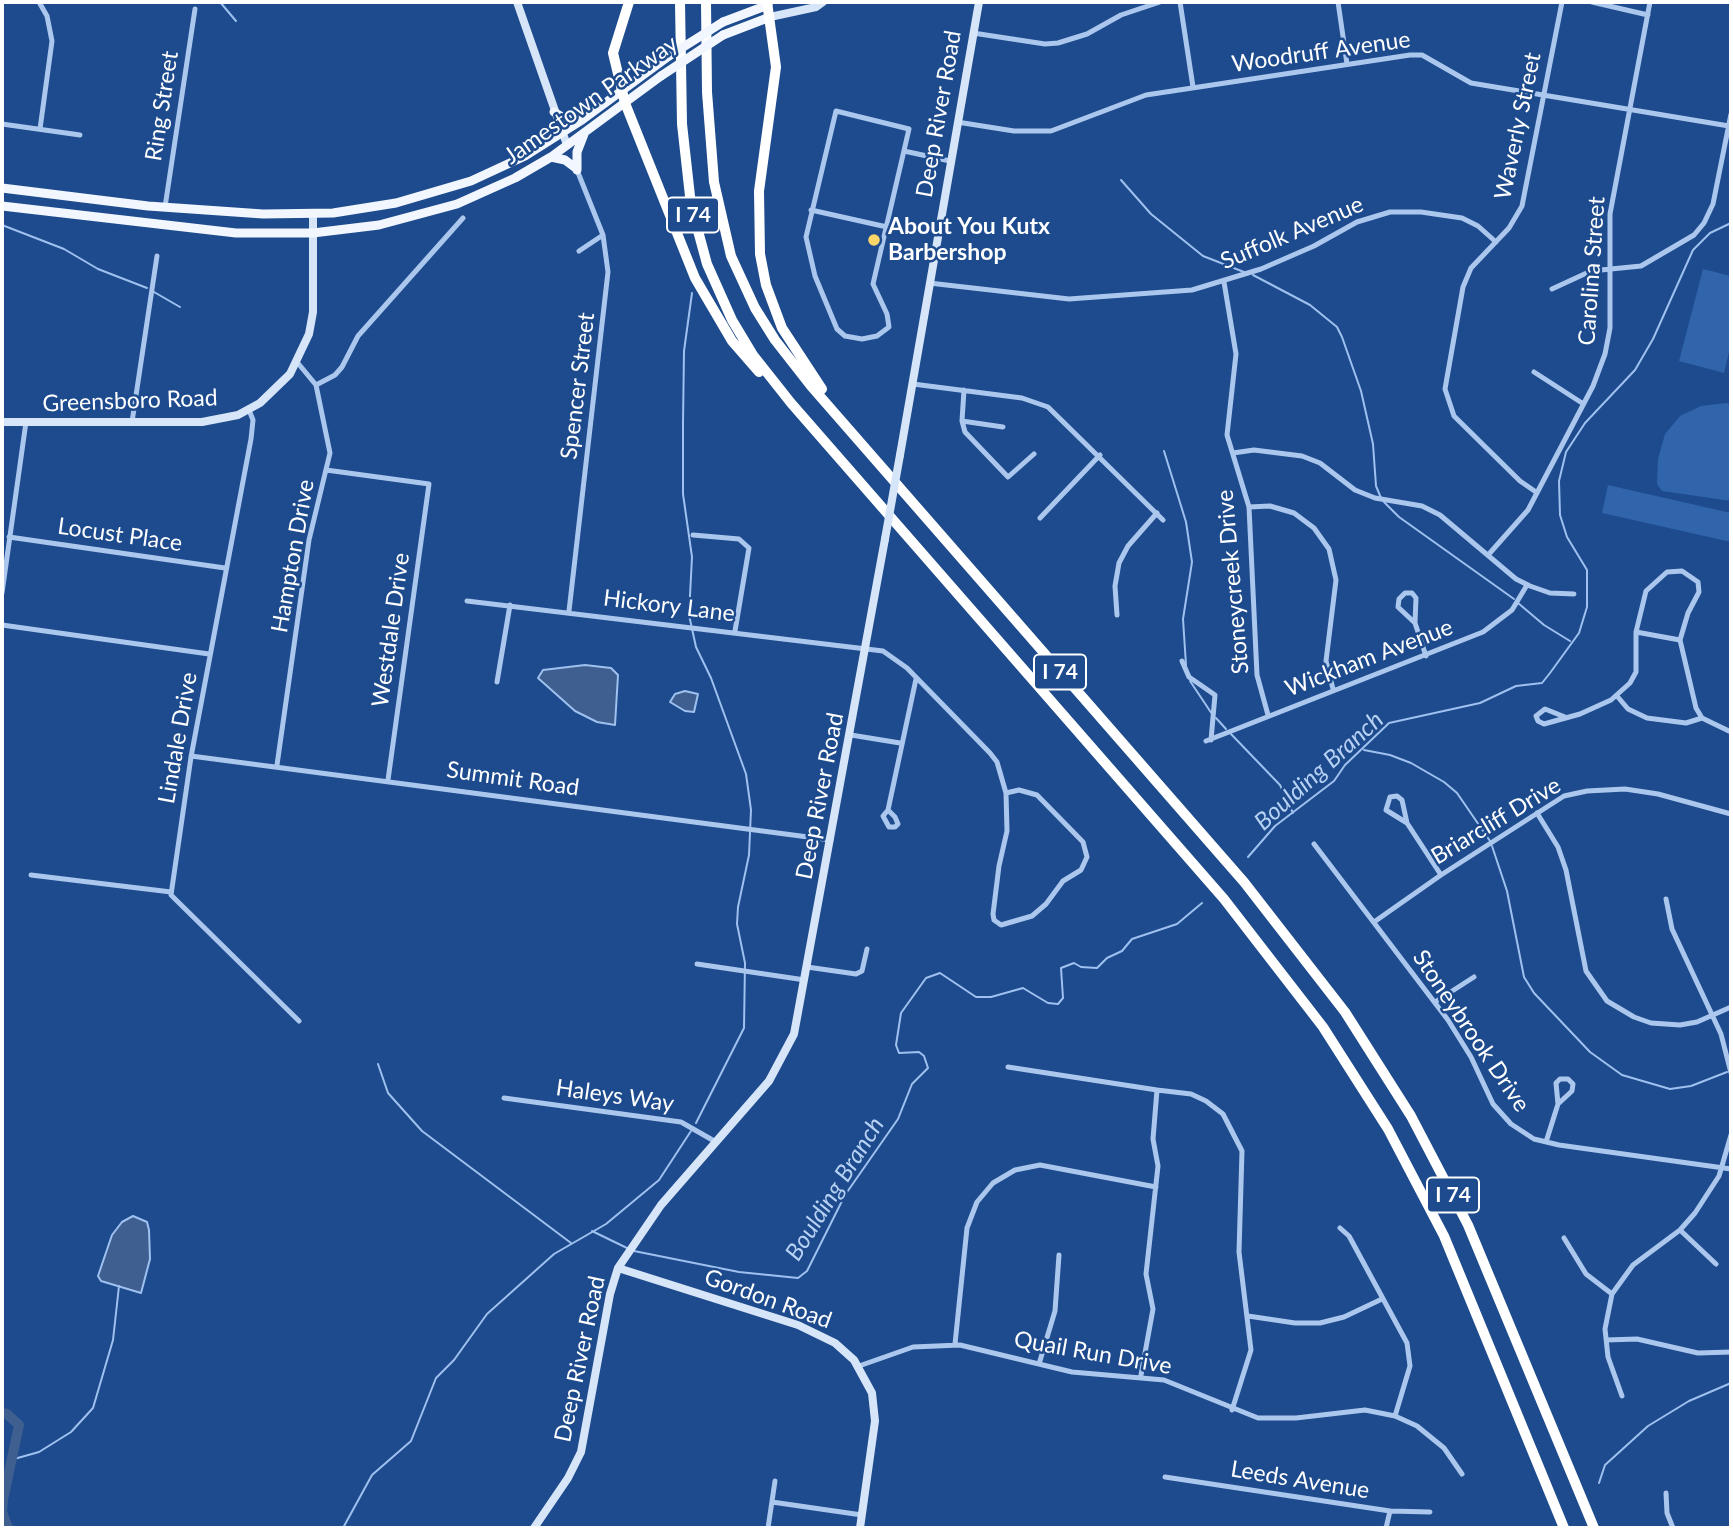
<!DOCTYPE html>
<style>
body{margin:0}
#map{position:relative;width:1733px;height:1530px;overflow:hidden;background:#1d4b8d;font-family:Lato,sans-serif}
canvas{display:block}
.frame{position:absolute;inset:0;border:4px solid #fff;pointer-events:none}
</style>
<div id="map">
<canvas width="1733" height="1530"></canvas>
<div class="frame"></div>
</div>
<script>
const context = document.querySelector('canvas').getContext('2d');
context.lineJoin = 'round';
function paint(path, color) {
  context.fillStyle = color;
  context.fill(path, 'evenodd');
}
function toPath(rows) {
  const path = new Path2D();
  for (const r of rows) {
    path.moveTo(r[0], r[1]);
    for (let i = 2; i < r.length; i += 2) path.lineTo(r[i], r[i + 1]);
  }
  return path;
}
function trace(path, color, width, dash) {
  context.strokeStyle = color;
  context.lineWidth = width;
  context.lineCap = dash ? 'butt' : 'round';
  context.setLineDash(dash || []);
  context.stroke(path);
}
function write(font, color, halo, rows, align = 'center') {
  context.font = font + ' Lato,sans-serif';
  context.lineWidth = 5;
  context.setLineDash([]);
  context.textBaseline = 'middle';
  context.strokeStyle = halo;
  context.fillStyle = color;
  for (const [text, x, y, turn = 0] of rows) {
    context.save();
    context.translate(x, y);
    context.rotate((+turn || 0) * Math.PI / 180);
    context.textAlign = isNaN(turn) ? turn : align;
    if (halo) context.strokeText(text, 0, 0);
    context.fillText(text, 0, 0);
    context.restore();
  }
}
paint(toPath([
 [1703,269,1731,276,1731,344,1724,373,1679,361],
 [1726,403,1731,404,1731,501,1662,491,1657,484,1658,459,1665,434,1680,416,1701,406],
 [1608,485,1731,513,1731,542,1602,513]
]), '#3064ab');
const water = toPath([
 [585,665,611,668,618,675,615,725,597,722,575,711,538,678,543,670,585,665],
 [685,691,698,694,694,712,685,711,670,702,675,694,685,691],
 [133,1216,147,1222,149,1230,150,1259,141,1293,101,1281,98,1276,112,1235,122,1222,133,1216]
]);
paint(water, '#3e5f8f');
trace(water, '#9ec1ef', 2);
trace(toPath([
 [220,2,236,21],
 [1121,180,1151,214,1203,256,1244,272],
 [2,225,64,249,98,269,147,288],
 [1253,275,1310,305,1337,327,1342,337,1361,391,1373,444,1376,486,1381,498],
 [154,292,180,307],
 [692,293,684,351,683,423,683,494,692,557,689,615,696,647,711,678,746,774,751,810,749,855,738,907,737,924,745,963,744,1028,696,1123],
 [1164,451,1186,522,1192,562,1183,619,1186,665],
 [1384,502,1399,517,1514,599],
 [1518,603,1544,625,1570,641],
 [1190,681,1212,714],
 [1216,718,1226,729],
 [1230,733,1280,785,1293,813],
 [1364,750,1390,755,1411,763,1444,782,1457,793,1490,841],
 [1492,846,1507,891,1524,977,1534,993,1590,1052,1622,1075,1670,1089,1691,1086,1727,1072],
 [1248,857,1275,826,1334,781,1345,765,1389,723,1480,703,1516,686,1542,683,1550,673,1579,633,1587,607,1587,570,1567,537,1560,515,1559,481,1566,452,1585,423,1635,370,1653,339,1693,250,1710,233,1731,223],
 [378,1064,388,1093,422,1131,571,1243],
 [592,1231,629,1249],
 [634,1251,739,1272,798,1278,807,1271,845,1195,898,1119,912,1084,928,1068,924,1056,919,1052,899,1053,896,1045,901,1013,926,978,940,973,976,997,991,997,1023,988,1048,1003,1058,1004,1063,998,1061,968,1074,963,1081,967,1097,968,1107,958,1122,951,1132,939,1177,924,1202,903],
 [14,1459,39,1452,71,1432,93,1408,113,1340,119,1286],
 [1599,1483,1605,1465,1648,1426,1689,1401,1731,1383],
 [343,1528,372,1475,411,1441,436,1378,454,1360,487,1314,554,1254,606,1224,659,1180,691,1131],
 [1535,1528,1537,1527]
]), '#9ec1ef', 2);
trace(toPath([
 [2,1413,7,1414,19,1425,3,1500,2,1512,8,1528]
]), '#3e5f8f', 10);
trace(toPath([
 [39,2,47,16,52,41,40,129],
 [1180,2,1193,87],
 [1338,2,1347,64],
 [1592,2,1648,15],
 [973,33,1045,44,1058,43,1087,34,1121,15,1160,2],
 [836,111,909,129,873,284,887,314,889,327,877,336,862,339,845,336,837,329,815,276,806,237,836,111],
 [957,122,1014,131,1051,131,1146,95,1410,55,1422,55,1471,83,1729,126],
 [2,124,80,135],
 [904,151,950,161],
 [165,207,195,9],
 [811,210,887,227],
 [579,251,603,235],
 [1224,282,1236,354,1227,435,1249,507,1257,675,1268,715],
 [929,283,1069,299,1192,290,1261,269,1314,246,1357,222,1390,212,1421,212,1462,218,1478,226,1496,242],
 [1552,289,1591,271,1641,266,1694,235,1704,223,1713,204,1731,114],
 [1534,372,1582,403],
 [913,384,1022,398,1048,407,1163,520],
 [316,385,335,375,342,367,358,336,463,218],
 [964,390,962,421,965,432,1008,477,1034,454],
 [249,410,253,420,251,439,191,757,171,895,299,1021],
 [962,421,1003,427],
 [132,422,157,256],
 [1233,453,1254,450,1302,456,1320,463,1355,490,1375,498,1422,506,1440,515,1516,579,1530,586,1550,593,1574,594],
 [326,470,429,484,388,780],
 [1536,492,1520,481,1454,416,1445,389,1463,287,1471,268,1509,228,1522,206,1562,2],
 [1249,507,1270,506,1294,513,1314,528,1329,549,1336,580,1326,661,1333,689],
 [1040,518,1100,455],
 [693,535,739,539,749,548,735,631],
 [9,537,225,568],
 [1489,554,1528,510,1593,386,1605,354,1610,328,1610,214,1650,2],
 [2,593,26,422],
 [467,601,883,651,907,668,990,753,997,762,1006,793],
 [569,611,608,272,603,235,577,170],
 [1117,615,1115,586,1119,563,1128,546,1157,513],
 [1415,623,1398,607,1399,599,1405,593,1412,593,1416,598,1415,623,1426,656],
 [2,625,209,654],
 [1636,632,1680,640],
 [1182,661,1189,677,1215,695,1211,740],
 [497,682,510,605],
 [1617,696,1628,709,1647,718,1686,723,1702,718],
 [1565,717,1545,709,1536,716,1538,721,1544,724,1580,714,1611,700,1630,683,1636,672,1636,632,1646,591,1667,572,1682,571,1698,582,1699,592,1688,613,1680,640,1696,708,1702,718,1731,732],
 [851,735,900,743],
 [1206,741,1483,632,1512,610,1527,585],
 [191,756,831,840],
 [277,765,309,540,330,453,316,385,297,362],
 [1019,790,1037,795,1083,842,1087,857,1081,870,1063,881,1046,904,1032,916,1001,925,994,920,993,914,999,866,1007,831,1006,793,1019,790],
 [888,810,895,817,898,824,895,827,889,827,883,816,888,810,916,679],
 [1537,813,1558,847,1566,870,1586,971,1607,1001,1634,1017,1651,1023,1680,1025,1697,1022,1731,1007],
 [1407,823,1386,810,1390,797,1397,796,1402,800,1407,823,1441,875],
 [1314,844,1448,1020,1471,1057,1493,1104,1511,1124,1534,1139,1559,1145,1731,1169],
 [31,875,171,892],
 [1666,899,1672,929,1721,1034,1731,1073],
 [1374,922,1441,875,1564,796,1587,791,1625,789,1658,794,1731,814],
 [697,964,805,980],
 [807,967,856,974,862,971,867,949],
 [1435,1002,1474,977],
 [1008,1067,1157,1090,1153,1139,1158,1166,1146,1274,1153,1309,1141,1375],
 [1157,1090,1191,1094,1206,1101,1223,1114,1242,1151,1239,1252,1251,1350,1232,1410],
 [504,1098,681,1122,716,1142],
 [1546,1142,1558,1104,1556,1083,1560,1079,1568,1079,1573,1084,1572,1091,1558,1104],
 [1340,1228,1349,1236,1407,1343,1410,1366,1395,1416],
 [1680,1230,1716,1264],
 [1564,1238,1586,1274,1612,1294],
 [1248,1316,1295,1323,1320,1323,1344,1317,1382,1299],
 [1606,1340,1637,1339,1698,1353,1731,1352],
 [955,1344,967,1228,977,1202,993,1183,1015,1170,1040,1165,1156,1187],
 [1039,1364,1055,1311,1059,1255],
 [859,1366,913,1347,960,1345,1072,1372,1164,1380,1258,1418,1296,1418,1365,1410,1395,1416,1417,1426,1444,1448,1462,1474],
 [1622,1396,1608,1357,1605,1329,1612,1294,1633,1265,1680,1230,1695,1213,1719,1176,1731,1135],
 [1165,1477,1390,1511,1430,1512],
 [1666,1493,1667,1513,1673,1528],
 [772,1502,862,1515],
 [768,1528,775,1481],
 [1386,1528,1390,1511]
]), '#abc7ed', 5);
trace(toPath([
 [517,2,567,145],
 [770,17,816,7,823,2],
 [2,422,202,422,238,415,260,403,290,374,309,334,313,312,313,214],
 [900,455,979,2],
 [618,1268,798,1325,835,1343,854,1360,872,1393,875,1421,860,1528],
 [534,1528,568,1478,581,1452,610,1294,618,1268,661,1205,769,1081,794,1034,885,539]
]), '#d7e5f9', 8);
trace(toPath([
 [723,22,768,5],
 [723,35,770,17],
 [554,112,564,118,582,120],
 [551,157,565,160,577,169],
 [577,170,577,152,584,134],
 [2,188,148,206,263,214,333,213,396,203,471,181,525,156,582,120,669,56],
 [2,206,236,233,313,233,379,225,457,204,515,178,551,157,661,76]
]), '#f1f6ff', 9);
trace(toPath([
 [629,2,613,53,625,103,695,278,732,341,759,372],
 [680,2,682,124,691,205,707,264,732,320,753,355,791,403,1224,899,1323,1027,1388,1129,1444,1236,1564,1528],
 [706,2,707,92,714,182,731,256,755,308,775,340,811,386,1244,882,1345,1012,1411,1116,1468,1225,1594,1528],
 [767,2,776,67,759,191,760,254,766,285,782,328,822,389]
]), '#fff', 10);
trace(toPath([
 [885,539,900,455]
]), '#d7e5f9', 8);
trace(toPath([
 [669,56,723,22],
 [661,76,723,35]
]), '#f1f6ff', 9);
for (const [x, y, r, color] of [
 [874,240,7,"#fcd669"]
]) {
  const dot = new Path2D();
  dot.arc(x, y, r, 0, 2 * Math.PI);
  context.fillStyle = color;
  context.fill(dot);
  trace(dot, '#1d4b8d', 2.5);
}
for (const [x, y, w] of [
 [693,215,52],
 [1060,672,52],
 [1453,1195,52]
]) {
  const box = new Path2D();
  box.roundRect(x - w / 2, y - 17.5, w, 35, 5);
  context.fillStyle = '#1d4b8d';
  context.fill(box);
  trace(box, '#fff', 2);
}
write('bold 21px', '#fff', null, [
 ["I 74",693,215],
 ["I 74",1060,672],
 ["I 74",1453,1195]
]);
write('23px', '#fff', '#1d4b8d', [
 ["Woodruff Avenue",1321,52,-8],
 ["Jamestown Parkway",591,100,-35],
 ["Ring Street",162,106,-81],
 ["Deep River Road",939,114,-80],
 ["Waverly Street",1518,126,-78],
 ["Suffolk Avenue",1292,233,-23],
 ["Carolina Street",1592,271,-86],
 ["Spencer Street",578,386,-83],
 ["Greensboro Road",130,401,-2],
 ["Locust Place",120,535,8],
 ["Hampton Drive",293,556,-80],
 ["Stoneycreek Drive",1233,582,-95],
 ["Hickory Lane",669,606,7],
 ["Westdale Drive",391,630,-82],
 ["Wickham Avenue",1369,658,-21],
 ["Lindale Drive",178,738,-80],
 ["Summit Road",513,779,8],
 ["Deep River Road",820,796,-79],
 ["Briarcliff Drive",1496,821,-31],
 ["Stoneybrook Drive",1471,1031,56],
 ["Haleys Way",615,1096,8],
 ["Gordon Road",768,1299,20],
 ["Quail Run Drive",1093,1353,10],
 ["Deep River Road",580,1359,-78],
 ["Leeds Avenue",1300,1480,9]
]);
write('bold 23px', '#fff', '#1d4b8d', [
 ["About You Kutx",888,227],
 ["Barbershop",888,253]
], 'left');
write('italic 24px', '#b7d1f4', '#1d4b8d', [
 ["Boulding Branch",1319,771,-42],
 ["Boulding Branch",835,1189,-58]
]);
</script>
